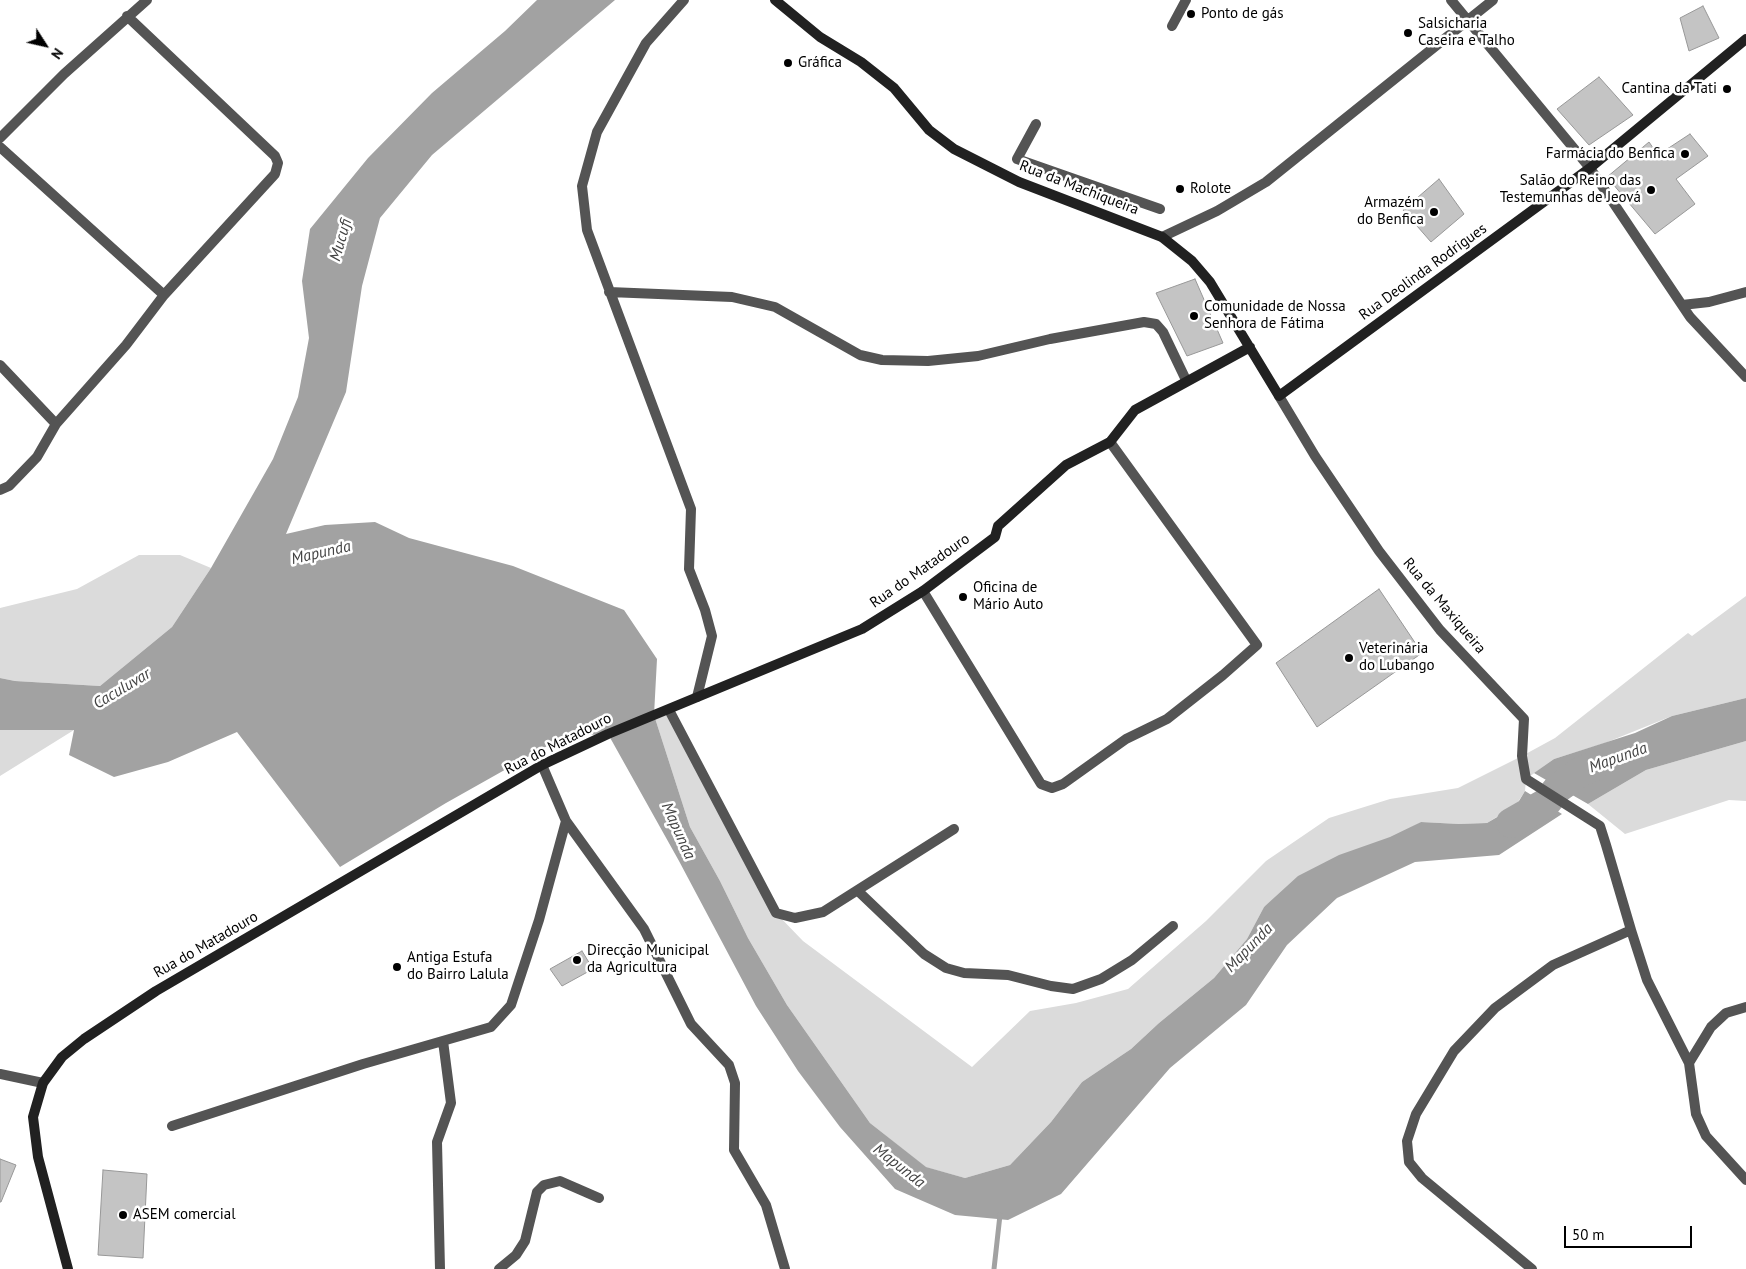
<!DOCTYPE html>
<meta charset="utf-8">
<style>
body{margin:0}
#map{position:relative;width:1746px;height:1269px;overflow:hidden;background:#fff;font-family:"PT Sans",sans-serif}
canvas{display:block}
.north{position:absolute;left:20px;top:20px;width:50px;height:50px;-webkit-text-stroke:4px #fff;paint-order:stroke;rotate:125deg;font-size:14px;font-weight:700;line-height:20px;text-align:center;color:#000}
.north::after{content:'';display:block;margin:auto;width:18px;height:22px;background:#000;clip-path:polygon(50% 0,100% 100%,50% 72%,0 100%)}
.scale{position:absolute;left:1564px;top:1226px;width:128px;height:22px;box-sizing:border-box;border:2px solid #000;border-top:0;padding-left:6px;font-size:15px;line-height:18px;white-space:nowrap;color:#000;-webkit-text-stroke:4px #fff;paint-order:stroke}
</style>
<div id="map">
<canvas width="1746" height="1269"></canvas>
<div class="north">N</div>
<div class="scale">50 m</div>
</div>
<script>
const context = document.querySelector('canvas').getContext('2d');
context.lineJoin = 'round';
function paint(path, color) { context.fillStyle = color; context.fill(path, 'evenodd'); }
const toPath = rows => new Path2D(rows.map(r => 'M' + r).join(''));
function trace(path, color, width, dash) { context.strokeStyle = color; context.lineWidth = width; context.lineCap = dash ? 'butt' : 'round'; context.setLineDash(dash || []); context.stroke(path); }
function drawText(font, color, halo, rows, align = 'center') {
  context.font = font + ' "PT Sans",sans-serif'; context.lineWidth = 5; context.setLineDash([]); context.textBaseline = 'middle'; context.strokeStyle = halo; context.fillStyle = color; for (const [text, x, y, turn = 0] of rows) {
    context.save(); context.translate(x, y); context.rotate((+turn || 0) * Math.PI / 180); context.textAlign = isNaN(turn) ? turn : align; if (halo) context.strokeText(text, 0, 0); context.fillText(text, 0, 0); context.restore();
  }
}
const green = toPath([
 [139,555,180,555,211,568,172,627,100,686,15,681,0,678,0,608,77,589],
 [1746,596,1746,698,1672,716,1605,743,1554,759,1526,779,1525,791,1516,805,1487,823,1459,824,1421,822,1264,907,1247,939,1214,978,1159,1023,1131,1049,1082,1082,1051,1122,1010,1165,965,1178,925,1167,870,1123,787,1005,748,938,720,881,690,827,654,715,669,710,776,913,803,941,972,1067,1030,1011,1076,1003,1128,989,1206,921,1266,861,1329,818,1390,799,1458,788,1522,756,1555,738,1688,633,1692,636],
 [0,730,74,730,0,776],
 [1746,741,1746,801,1729,800,1625,834,1588,804,1646,770]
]);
const water = toPath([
 [537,0,615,0,432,155,380,218,362,286,346,392,286,534,325,525,375,522,409,538,513,566,624,610,657,659,654,715,690,827,720,881,748,938,787,1005,870,1123,926,1167,965,1178,1010,1165,1051,1122,1082,1082,1131,1049,1159,1023,1214,978,1247,939,1264,907,1298,876,1339,855,1390,837,1421,822,1459,824,1487,823,1516,806,1525,791,1562,814,1499,855,1415,862,1337,898,1287,945,1246,1005,1170,1068,1061,1194,1008,1220,955,1215,895,1189,840,1127,798,1071,756,1006,679,861,608,734,565,736,446,803,340,867,237,732,168,762,114,777,69,755,74,730,0,730,0,678,15,681,100,686,172,627,211,568,273,459,298,397,309,338,302,281,310,229,368,158,432,93,505,31],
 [1746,698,1746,741,1646,770,1588,804,1534,773,1554,759,1635,733,1672,716]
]);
const stream = toPath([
 [994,1269,1000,1215]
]);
const river = toPath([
 [1511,823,1546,803,1558,788,1580,772,1594,766]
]);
const building = toPath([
 [1703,6,1719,38,1689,51,1680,18,1703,6],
 [1599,77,1633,115,1589,145,1557,109,1599,77],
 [1690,134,1708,156,1676,179,1695,204,1655,234,1607,177,1649,142,1658,155,1690,134],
 [1439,179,1464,214,1431,242,1403,210,1439,179],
 [1195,279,1223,343,1187,356,1156,293,1195,279],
 [1379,589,1422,653,1317,727,1276,663,1379,589],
 [582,951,593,969,562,986,550,969,582,951],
 [0,1159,16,1165,1,1202,0,1202,0,1159],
 [103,1170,147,1174,143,1258,98,1255,103,1170]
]);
const street = toPath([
 [684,0,646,43,597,132,582,186,587,230,691,509,689,569,705,610,712,636,697,697],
 [1451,0,1590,168,1690,317,1746,377],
 [1172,26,1186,0],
 [1036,124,1017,159,1160,209],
 [0,138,64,74,147,0],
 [0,147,164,295],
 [1162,237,1217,211,1266,182,1493,0],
 [609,292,732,297,775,307,860,355,882,360,928,361,978,356,1050,339,1144,322,1156,324,1163,332,1186,380],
 [1682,305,1709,302,1746,292],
 [0,365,56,424],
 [1279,396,1315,456,1379,551,1440,630,1524,719,1522,756,1526,779,1600,826,1606,845,1631,930,1553,965,1495,1008,1454,1051,1416,1114,1407,1141,1409,1162,1422,1178,1532,1269],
 [0,490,9,486,37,457,56,424,126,345,164,295,275,174,278,163,275,156,127,16],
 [923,591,1041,784,1052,788,1063,784,1126,739,1167,719,1223,675,1257,645,1110,442],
 [669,710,776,913,795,918,823,912,954,829],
 [542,765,566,821,644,929,691,1024,729,1065,735,1083,734,1150,766,1205,785,1269],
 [858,891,924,954,946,968,964,973,1008,975,1051,986,1073,989,1101,979,1132,960,1173,926],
 [1631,930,1647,980,1689,1063],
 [1746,1007,1726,1013,1711,1027,1689,1063,1696,1114,1706,1136,1746,1180],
 [0,1074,43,1083],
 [172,1126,363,1064,491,1027,511,1005,539,920,566,821],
 [440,1269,437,1142,451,1103,443,1041],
 [499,1269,516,1255,525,1241,537,1192,544,1185,560,1181,599,1198]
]);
const secondary = toPath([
 [775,0,820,37,861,62,894,88,929,130,954,149,1019,182,1162,237,1192,261,1210,282,1279,396,1590,168,1746,39],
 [68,1269,38,1157,33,1117,43,1083,62,1057,84,1039,156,991,542,765,608,734,862,629,923,591,995,537,998,526,1066,465,1110,442,1135,410,1250,347]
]);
const markers = [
 [1191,14,5,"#000"],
 [1408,33,5,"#000"],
 [788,63,5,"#000"],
 [1727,89,5,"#000"],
 [1685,154,5,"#000"],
 [1180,189,5,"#000"],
 [1651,190,5,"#000"],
 [1434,212,5,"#000"],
 [1194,316,5,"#000"],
 [963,597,5,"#000"],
 [1349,658,5,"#000"],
 [577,960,5,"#000"],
 [397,967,5,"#000"],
 [123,1215,5,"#000"]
];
const poiNames = [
 ["Ponto de gás",1201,14],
 ["Salsicharia",1418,24],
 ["Caseira e Talho",1418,41],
 ["Gráfica",798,63],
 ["Cantina da Tati",1717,89,"right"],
 ["Farmácia do Benfica",1675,154,"right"],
 ["Salão do Reino das",1641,181,"right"],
 ["Testemunhas de Jeová",1641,198,"right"],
 ["Rolote",1190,189],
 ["Armazém",1424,203,"right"],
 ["do Benfica",1424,220,"right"],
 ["Comunidade de Nossa",1204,307],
 ["Senhora de Fátima",1204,324],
 ["Oficina de",973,588],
 ["Mário Auto",973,605],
 ["Veterinária",1359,649],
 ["do Lubango",1359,666],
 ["Direcção Municipal",587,951],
 ["da Agricultura",587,968],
 ["Antiga Estufa",407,958],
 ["do Bairro Lalula",407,975],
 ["ASEM comercial",133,1215]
];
const streetNames = [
 ["Rua da Machiqueira",1079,188,21],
 ["Rua Deolinda Rodrigues",1423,272,-36],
 ["Rua do Matadouro",920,571,-35],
 ["Rua da Maxiqueira",1444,606,50],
 ["Rua do Matadouro",558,744,-27],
 ["Rua do Matadouro",206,945,-30]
];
const waterNames = [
 ["Mucufi",341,240,-74],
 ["Mapunda",321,553,-13],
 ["Caculuvar",122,689,-31],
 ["Mapunda",1618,758,-20],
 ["Mapunda",678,831,66],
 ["Mapunda",1249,948,-46],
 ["Mapunda",899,1166,38]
];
paint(green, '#dbdbdb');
paint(water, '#a2a2a2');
trace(stream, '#a2a2a2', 5);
trace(river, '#a2a2a2', 30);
paint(building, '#c4c4c4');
trace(building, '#989898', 1);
trace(street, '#545454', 10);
trace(secondary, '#212121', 10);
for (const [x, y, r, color] of markers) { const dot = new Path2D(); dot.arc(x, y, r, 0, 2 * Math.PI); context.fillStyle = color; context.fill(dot); trace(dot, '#fff', 2); }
drawText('15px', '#000', '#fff', poiNames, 'left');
drawText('15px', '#000', '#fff', streetNames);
drawText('italic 16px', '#434343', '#fff', waterNames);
</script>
